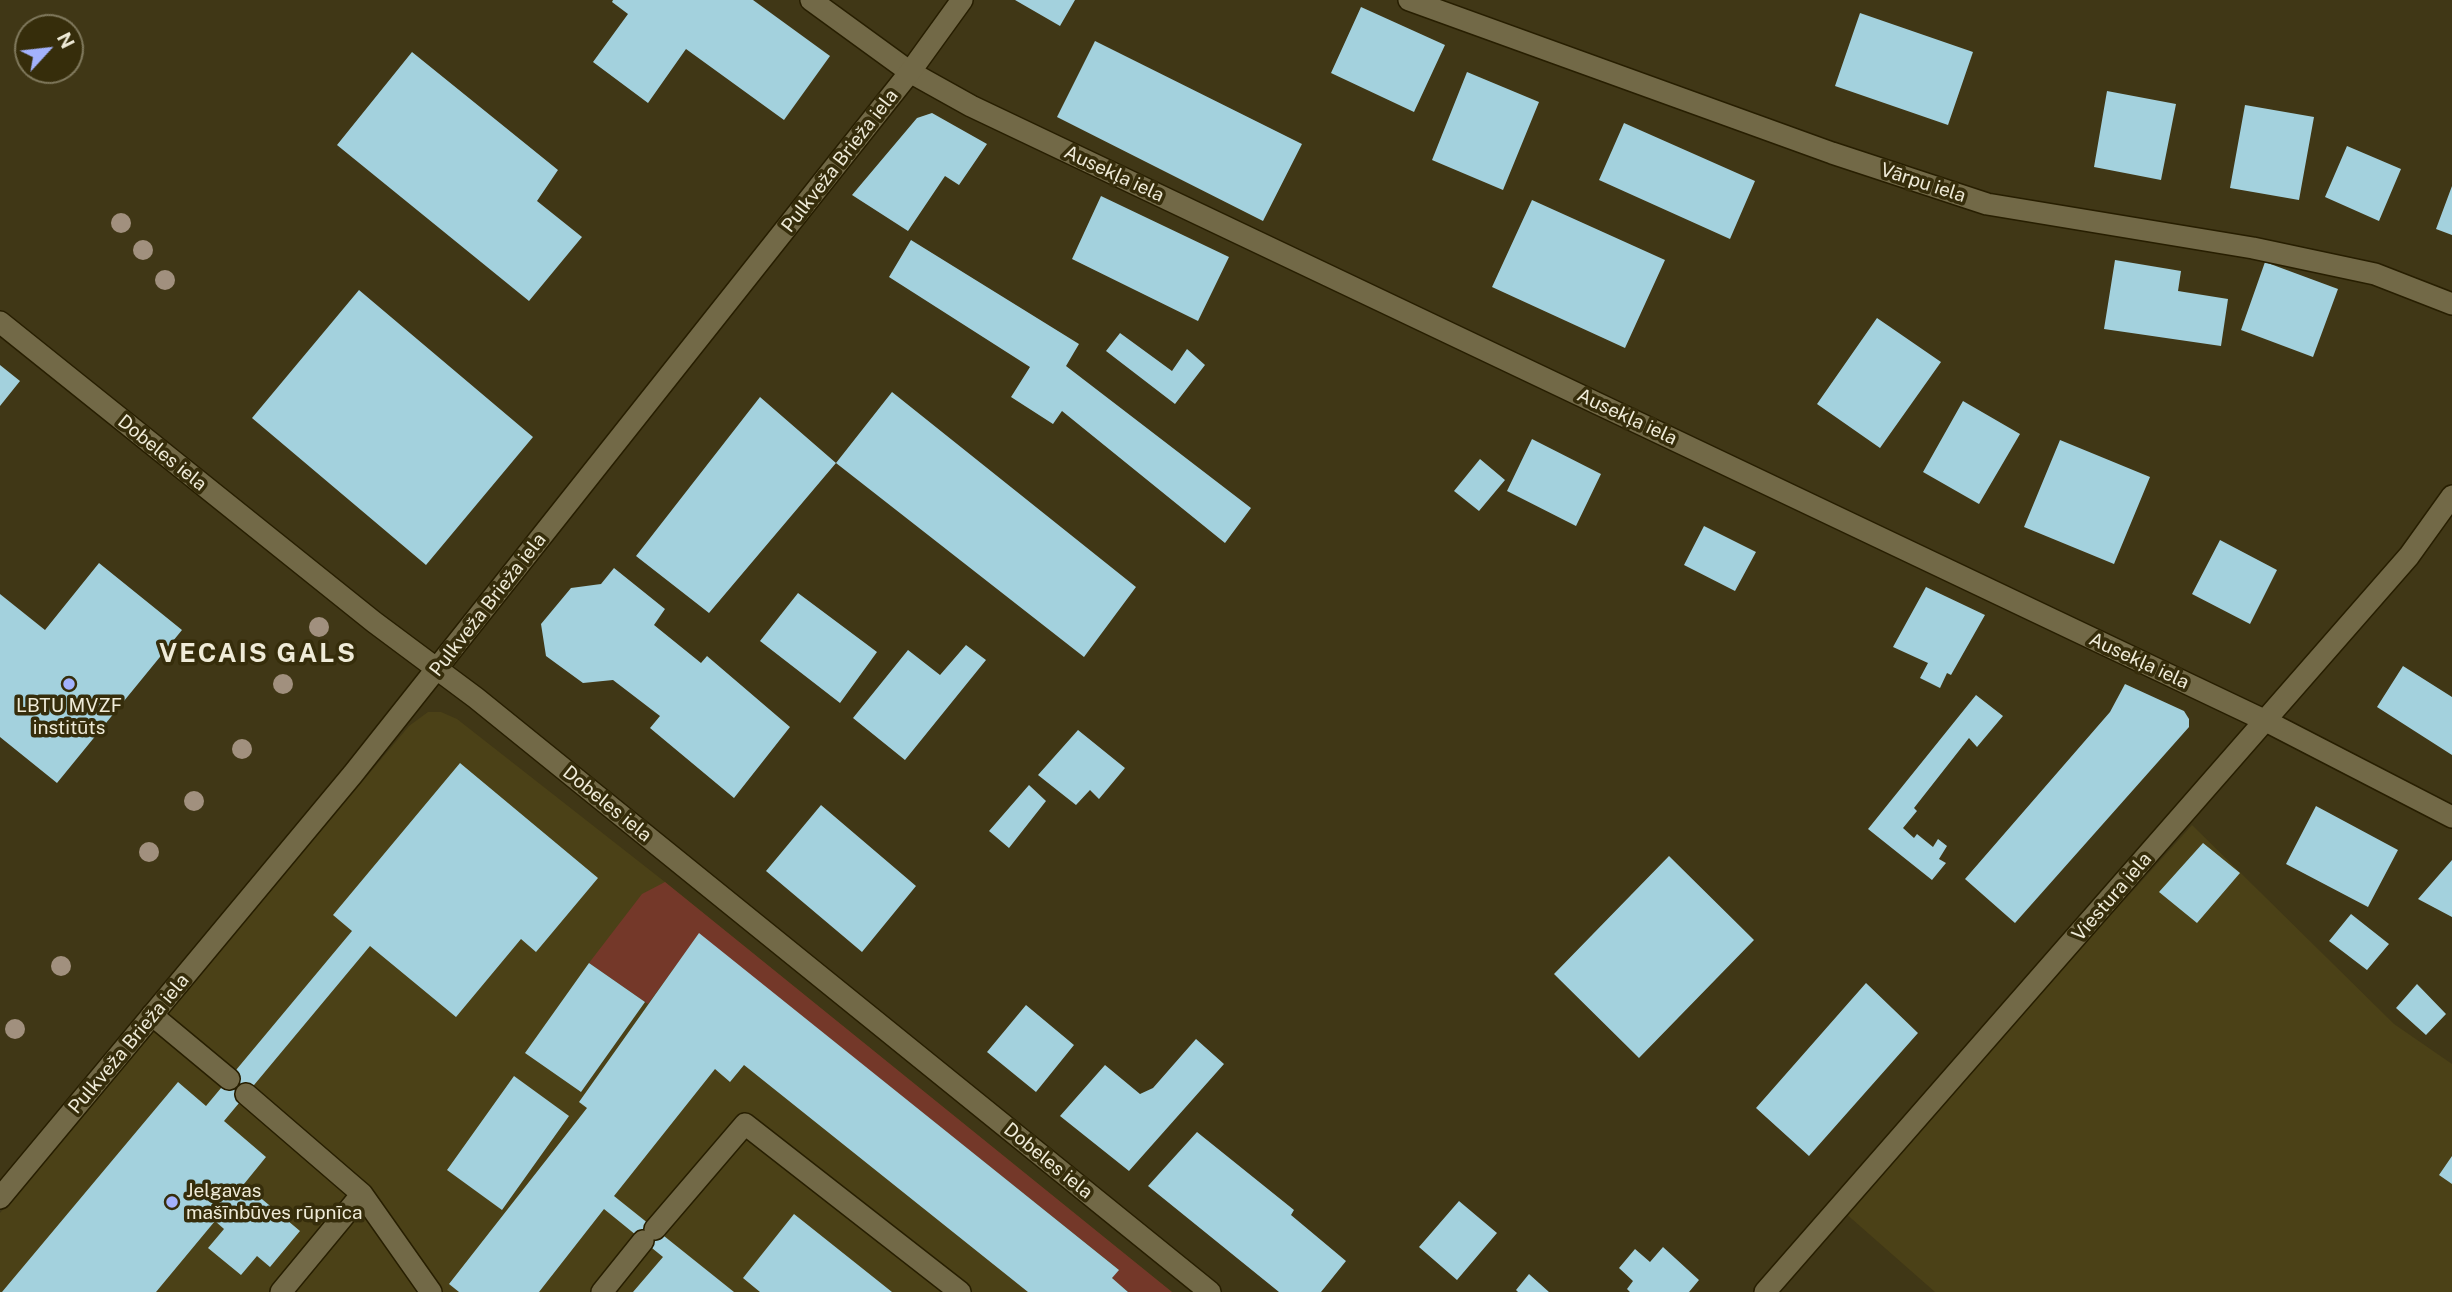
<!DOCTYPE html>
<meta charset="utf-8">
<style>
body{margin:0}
#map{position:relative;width:2452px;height:1292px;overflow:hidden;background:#403716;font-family:"Public Sans",sans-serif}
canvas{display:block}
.north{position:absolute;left:14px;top:14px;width:70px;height:70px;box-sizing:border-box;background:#362d0b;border:2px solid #80795d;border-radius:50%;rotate:63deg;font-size:19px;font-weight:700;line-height:28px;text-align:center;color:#efebd8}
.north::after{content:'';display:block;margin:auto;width:24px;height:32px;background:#a3b2fd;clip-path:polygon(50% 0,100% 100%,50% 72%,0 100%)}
</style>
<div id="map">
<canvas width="2452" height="1292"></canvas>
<div class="north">N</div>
</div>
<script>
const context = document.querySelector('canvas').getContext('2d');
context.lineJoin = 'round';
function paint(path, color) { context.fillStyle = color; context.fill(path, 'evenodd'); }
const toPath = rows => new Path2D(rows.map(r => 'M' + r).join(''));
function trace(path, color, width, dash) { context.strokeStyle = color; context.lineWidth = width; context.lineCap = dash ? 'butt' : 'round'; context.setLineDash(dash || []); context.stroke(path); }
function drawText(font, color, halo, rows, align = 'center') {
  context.font = font + ' "Public Sans",sans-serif'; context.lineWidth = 7; context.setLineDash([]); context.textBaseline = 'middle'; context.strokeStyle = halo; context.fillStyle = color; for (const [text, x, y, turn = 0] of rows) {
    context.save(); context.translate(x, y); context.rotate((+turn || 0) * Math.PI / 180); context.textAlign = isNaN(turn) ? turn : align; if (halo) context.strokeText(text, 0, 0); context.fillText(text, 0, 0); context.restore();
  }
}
const built = toPath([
 [428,712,441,712,457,719,665,882,1172,1292,0,1292,0,1213,409,726],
 [2192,825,2394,1024,2452,1064,2452,1292,1935,1292,1844,1212]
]);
const green = toPath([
 [665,882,1172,1292,1128,1292,1112,1278,1118,1269,699,934,648,1004,589,963,642,894]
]);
const building = toPath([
 [613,0,753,0,830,56,784,120,686,49,648,103,593,62,628,14,612,2],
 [1015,0,1075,0,1060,26],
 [1361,7,1445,45,1414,112,1331,73],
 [1860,13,1973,52,1948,125,1835,86],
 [1095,41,1302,144,1263,221,1057,117],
 [412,52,558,170,537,201,582,237,529,301,337,145],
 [1467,72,1539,102,1503,190,1432,160],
 [2107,91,2176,104,2161,180,2094,167],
 [2245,105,2314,117,2299,200,2230,188],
 [932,113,987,144,959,185,945,176,908,231,852,195,917,118],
 [1624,123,1755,181,1730,239,1599,180],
 [2347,146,2401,169,2379,221,2325,197],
 [2452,186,2452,235,2436,229],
 [1101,196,1229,257,1198,321,1072,259],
 [1532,200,1665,260,1625,348,1492,287],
 [911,240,1079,344,1066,366,1251,508,1225,543,1062,411,1053,424,1011,397,1030,367,889,277],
 [2115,260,2181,271,2178,291,2228,299,2221,346,2104,329],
 [2265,262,2338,289,2313,357,2241,330],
 [359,290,533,437,426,565,252,418],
 [1877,318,1941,362,1880,448,1817,404],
 [1120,333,1172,371,1187,349,1205,365,1175,404,1106,351],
 [0,365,20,381,0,406],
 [892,392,1136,587,1084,657,836,463],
 [760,397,836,463,709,613,636,556],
 [1963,401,2020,434,1979,504,1923,472],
 [1532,439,1601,474,1576,526,1507,491],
 [2060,440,2150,477,2114,564,2024,527],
 [1480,459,1505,480,1479,511,1454,491],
 [1704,526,1756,552,1735,591,1684,565],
 [2220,540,2277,570,2250,624,2192,594],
 [99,563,182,630,57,783,0,737,0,594,45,630],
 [614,568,665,609,654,625,701,663,707,656,790,727,734,798,650,728,660,716,613,680,583,683,546,656,541,624,571,588,601,584],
 [1926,587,1985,615,1951,675,1947,673,1940,688,1920,678,1928,663,1893,647],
 [798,593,877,652,840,703,760,641],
 [966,645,986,660,905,760,853,718,908,650,940,675],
 [2403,666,2452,697,2452,755,2377,707],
 [2125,684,2184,711,2189,719,2189,727,2015,923,1965,879,2110,712],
 [1976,695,2003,716,1977,747,1969,738,1914,808,1917,811,1903,828,1914,838,1917,834,1933,847,1938,839,1947,846,1939,859,1946,863,1932,880,1868,829],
 [1078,730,1125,768,1099,799,1090,790,1076,805,1038,775],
 [460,763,598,878,536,952,521,939,456,1017,370,946,224,1121,266,1157,244,1184,300,1231,270,1267,257,1256,241,1275,208,1248,224,1229,215,1221,156,1292,2,1292,178,1082,206,1106,352,931,333,915],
 [1029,785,1046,801,1009,848,989,831],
 [821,805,916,886,862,952,766,871],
 [2316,806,2398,850,2368,907,2286,864],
 [2203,843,2240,873,2197,923,2159,892],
 [1669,856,1754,940,1639,1058,1554,974],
 [2452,860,2452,917,2418,899],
 [2351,914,2389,944,2367,970,2329,941],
 [699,933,1119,1270,1112,1278,1128,1292,1028,1292,744,1065,730,1082,715,1069,614,1196,734,1292,633,1292,663,1257,604,1209,539,1292,459,1292,449,1284,587,1108,579,1102],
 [589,963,645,1002,581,1092,525,1053],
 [1866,983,1918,1033,1809,1156,1756,1108],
 [2417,984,2446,1014,2426,1035,2396,1008],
 [1026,1005,1074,1045,1036,1092,987,1052],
 [1196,1039,1224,1064,1129,1171,1060,1116,1105,1065,1140,1094,1153,1088],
 [514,1076,569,1116,502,1210,447,1170],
 [1197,1132,1294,1210,1291,1215,1346,1261,1321,1292,1279,1292,1148,1186],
 [2452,1156,2452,1184,2439,1175],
 [1459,1201,1497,1233,1457,1280,1419,1247],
 [794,1214,892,1292,760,1292,743,1278],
 [1663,1247,1699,1280,1689,1292,1630,1292,1627,1289,1633,1281,1619,1268,1635,1249,1650,1262],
 [1529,1274,1549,1292,1518,1292,1516,1290]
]);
const lane = toPath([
 [152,1015,229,1079],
 [246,1094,362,1194,431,1292],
 [655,1229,745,1124,960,1292],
 [281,1292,362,1194],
 [602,1292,643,1241]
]);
const street = toPath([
 [811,0,910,72,971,106,2266,721,2452,817],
 [1409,0,1832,153,1987,204,2253,248,2375,274,2452,304],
 [1765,1292,2409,556,2452,496]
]);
const secondary = toPath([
 [0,322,374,622,476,698,1210,1292],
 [0,1198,353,774,910,72,962,0]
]);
const trees = [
 [121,223],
 [143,250],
 [165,280],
 [319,627],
 [283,684],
 [242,749],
 [194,801],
 [149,852],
 [61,966],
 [15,1029]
];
const markers = [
 [69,684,7,"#a3b2fd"],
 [172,1202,7,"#a3b2fd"]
];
const streetNames = [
 ["Pulkveža Brieža iela",840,161,-52],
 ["Ausekļa iela",1114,174,25],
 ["Vārpu iela",1923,183,18],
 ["Ausekļa iela",1627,417,25],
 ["Dobeles iela",162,453,39],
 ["Pulkveža Brieža iela",488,605,-52],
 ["Ausekļa iela",2139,661,25],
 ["Dobeles iela",607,804,39],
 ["Viestura iela",2112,897,-49],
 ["Pulkveža Brieža iela",129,1044,-50],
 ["Dobeles iela",1048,1161,39]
];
const poiNames = [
 ["LBTU MVZF",69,706],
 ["institūts",69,728],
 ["Jelgavas",186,1191,"left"],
 ["mašīnbūves rūpnīca",186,1213,"left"]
];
const districtNames = [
 ["VECAIS GALS",258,654]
];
paint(built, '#4b4117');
paint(green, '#743829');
paint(building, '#a3d1dd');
trace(lane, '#271e00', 24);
trace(street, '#271e00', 24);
trace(secondary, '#271e00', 24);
trace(lane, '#726947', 21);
trace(street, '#726947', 21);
trace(secondary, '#726947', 21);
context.fillStyle = '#a1907e';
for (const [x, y] of trees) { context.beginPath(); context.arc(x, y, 10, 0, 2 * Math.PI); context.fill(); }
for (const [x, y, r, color] of markers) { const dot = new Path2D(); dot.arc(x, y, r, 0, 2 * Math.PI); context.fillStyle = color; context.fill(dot); trace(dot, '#362d0b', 2.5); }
drawText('19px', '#efebd8', '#362d0b', streetNames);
drawText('19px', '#efebd8', '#362d0b', poiNames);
context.letterSpacing = '2px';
drawText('bold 26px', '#efebd8', '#362d0b', districtNames);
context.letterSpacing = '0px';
</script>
